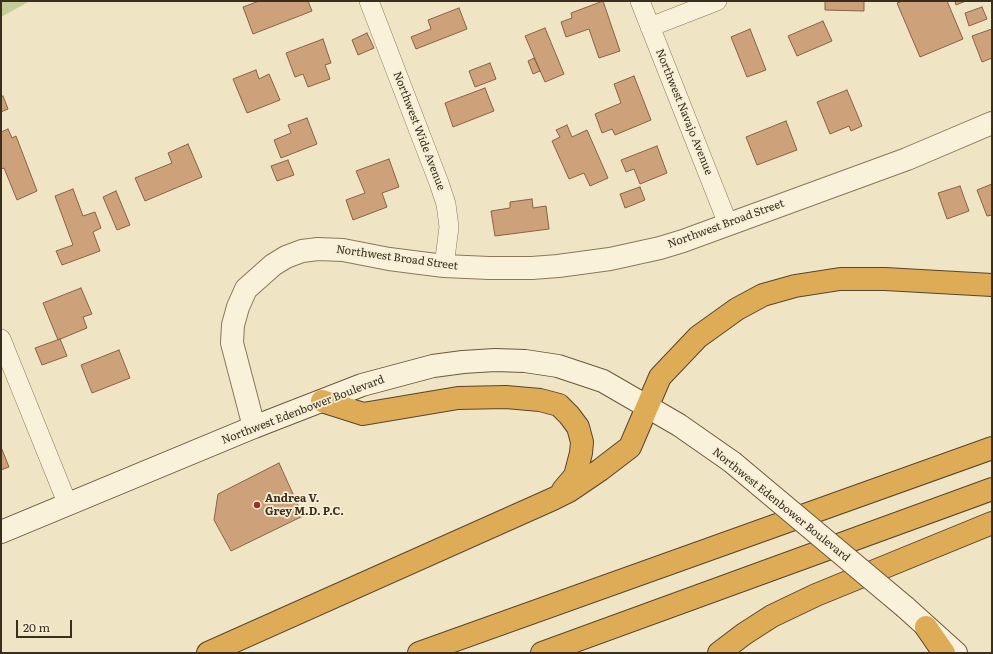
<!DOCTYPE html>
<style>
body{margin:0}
#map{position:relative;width:993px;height:654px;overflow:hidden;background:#efe5c5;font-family:Literata,serif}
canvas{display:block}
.frame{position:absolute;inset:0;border:2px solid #3a2e1f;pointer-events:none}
.scale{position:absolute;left:16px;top:620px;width:56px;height:18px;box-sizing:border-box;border:2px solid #3a2e1f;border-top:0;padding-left:5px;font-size:12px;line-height:14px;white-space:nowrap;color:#3a2e1f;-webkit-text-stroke:3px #f6eed5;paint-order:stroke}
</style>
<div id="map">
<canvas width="993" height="654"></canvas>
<div class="frame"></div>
<div class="scale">20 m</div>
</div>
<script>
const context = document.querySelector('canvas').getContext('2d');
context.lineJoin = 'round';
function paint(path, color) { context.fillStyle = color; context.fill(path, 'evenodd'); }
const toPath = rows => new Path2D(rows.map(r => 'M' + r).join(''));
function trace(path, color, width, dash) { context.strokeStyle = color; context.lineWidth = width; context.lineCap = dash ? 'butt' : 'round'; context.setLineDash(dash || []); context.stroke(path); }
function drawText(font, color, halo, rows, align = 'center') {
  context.font = font + ' Literata,serif'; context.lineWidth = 3.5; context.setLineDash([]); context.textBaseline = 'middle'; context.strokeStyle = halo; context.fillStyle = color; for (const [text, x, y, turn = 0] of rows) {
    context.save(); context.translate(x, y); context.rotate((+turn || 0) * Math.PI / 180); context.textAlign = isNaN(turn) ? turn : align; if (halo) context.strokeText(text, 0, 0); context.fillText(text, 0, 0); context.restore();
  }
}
const green = toPath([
 [1,1,30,1,1,17]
]);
const building = toPath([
 [259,1,308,1,312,11,253,34,243,7,259,1],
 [603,1,620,51,599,58,589,29,566,37,561,22,572,18,571,13,603,1],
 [825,1,864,1,864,11,825,10,825,1],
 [903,1,947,1,963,39,920,57,897,3,903,1],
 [955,1,966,1,956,5,955,1],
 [982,7,987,19,969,26,965,13,982,7],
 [459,8,467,29,416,49,411,37,431,29,428,20,459,8],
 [823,21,832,41,797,56,788,36,823,21],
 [545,28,564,74,545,82,525,36,545,28],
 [750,29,766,70,747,77,731,37,750,29],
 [992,29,992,58,982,62,972,36,992,29],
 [367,33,374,48,358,55,352,40,367,33],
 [323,39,331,63,325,65,330,79,308,87,303,74,295,77,286,53,323,39],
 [534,58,540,71,533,74,528,61,534,58],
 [490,63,496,79,475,87,469,71,490,63],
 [256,70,259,79,269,74,280,100,247,113,233,79,256,70],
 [634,76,651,120,615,135,612,129,602,133,595,114,621,103,614,84,634,76],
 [485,88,494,111,453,127,445,103,485,88],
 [847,90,862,126,851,131,849,126,830,134,817,102,847,90],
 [3,96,8,109,1,112,1,97,3,96],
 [307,118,317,144,281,158,274,140,291,133,288,125,307,118],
 [786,121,797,150,757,165,746,137,786,121],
 [567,125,572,137,587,130,608,178,590,186,584,173,569,179,552,141,560,137,556,130,567,125],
 [8,129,12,138,16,136,37,191,17,200,4,168,1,169,1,132,8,129],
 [188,144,202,177,145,201,135,178,172,163,168,153,188,144],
 [657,146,667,173,640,184,634,169,626,172,621,160,657,146],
 [389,159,399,187,382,193,387,207,353,220,346,200,365,193,356,171,389,159],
 [288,160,294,175,277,181,271,166,288,160],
 [992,184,992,215,987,216,977,190,992,184],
 [960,186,969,211,947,219,938,193,960,186],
 [640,187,645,200,625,208,620,194,640,187],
 [73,189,83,216,95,212,101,228,93,232,100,251,62,265,56,251,73,245,55,196,73,189],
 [116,191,130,225,117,230,103,197,116,191],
 [532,199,533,208,546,206,549,229,495,236,491,211,510,208,510,202,532,199],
 [81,288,92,314,83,317,87,328,58,340,43,303,81,288],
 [60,339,67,356,42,365,35,348,60,339],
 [119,350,130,378,92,393,81,365,119,350],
 [1,447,9,467,1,470,1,447],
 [279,463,303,516,231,551,214,520,218,494,279,463]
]);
const minor = toPath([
 [369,1,439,183,446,204,449,227,444,266],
 [640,1,728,224],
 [650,27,717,1],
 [1,339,68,505]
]);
const tertiary = toPath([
 [254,427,232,343,233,325,238,307,246,289,273,265,286,257,302,251,318,249,343,250,389,259,444,266,489,268,532,268,558,266,610,259,660,248,683,241,907,159,992,123]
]);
const secondary = toPath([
 [1,532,254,427,362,385,433,366,463,362,495,360,525,361,558,366,603,381,679,425,732,462],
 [905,607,956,653]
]);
const motorway = toPath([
 [322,401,363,414,458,398,506,397,540,400,559,405,569,415,578,427,582,442,581,453,575,476,563,490],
 [926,627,944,653],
 [208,653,553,499,569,491,600,470,630,447,660,377,698,337,737,309,763,295,795,286,840,279,885,279,992,285],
 [419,653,992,448],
 [542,653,992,489],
 [719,653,744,634,772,616,816,595,992,523]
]);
const secondaryBridge = toPath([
 [732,462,905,607]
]);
const markers = [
 [257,505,4,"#99312a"]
];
const streetNames = [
 ["Northwest Navajo Avenue",684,112,68],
 ["Northwest Wide Avenue",419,131,69],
 ["Northwest Broad Street",726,224,-20],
 ["Northwest Broad Street",397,258,8],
 ["Northwest Edenbower Boulevard",303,410,-21],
 ["Northwest Edenbower Boulevard",781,505,39]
];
const poiNames = [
 ["Andrea V.",265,499],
 ["Grey M.D. P.C.",265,512]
];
paint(green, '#c4cd99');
paint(building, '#cda27b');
trace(building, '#896241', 1);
trace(minor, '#8a775b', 20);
trace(tertiary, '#8a775b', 24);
trace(secondary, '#6c583e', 24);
trace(motorway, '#58452f', 24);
trace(minor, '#f9f1d9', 19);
trace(tertiary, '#f9f1d9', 22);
trace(secondary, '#f9f1d9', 22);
trace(motorway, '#deab56', 22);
trace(secondaryBridge, '#6c583e', 24, []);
trace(secondaryBridge, '#f9f1d9', 22);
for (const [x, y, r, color] of markers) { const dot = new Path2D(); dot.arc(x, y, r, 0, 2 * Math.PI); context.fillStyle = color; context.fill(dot); trace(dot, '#f6eed5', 1.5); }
drawText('11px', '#3a2e1f', '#f6eed5', streetNames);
drawText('bold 11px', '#3a2e1f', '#f6eed5', poiNames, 'left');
</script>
